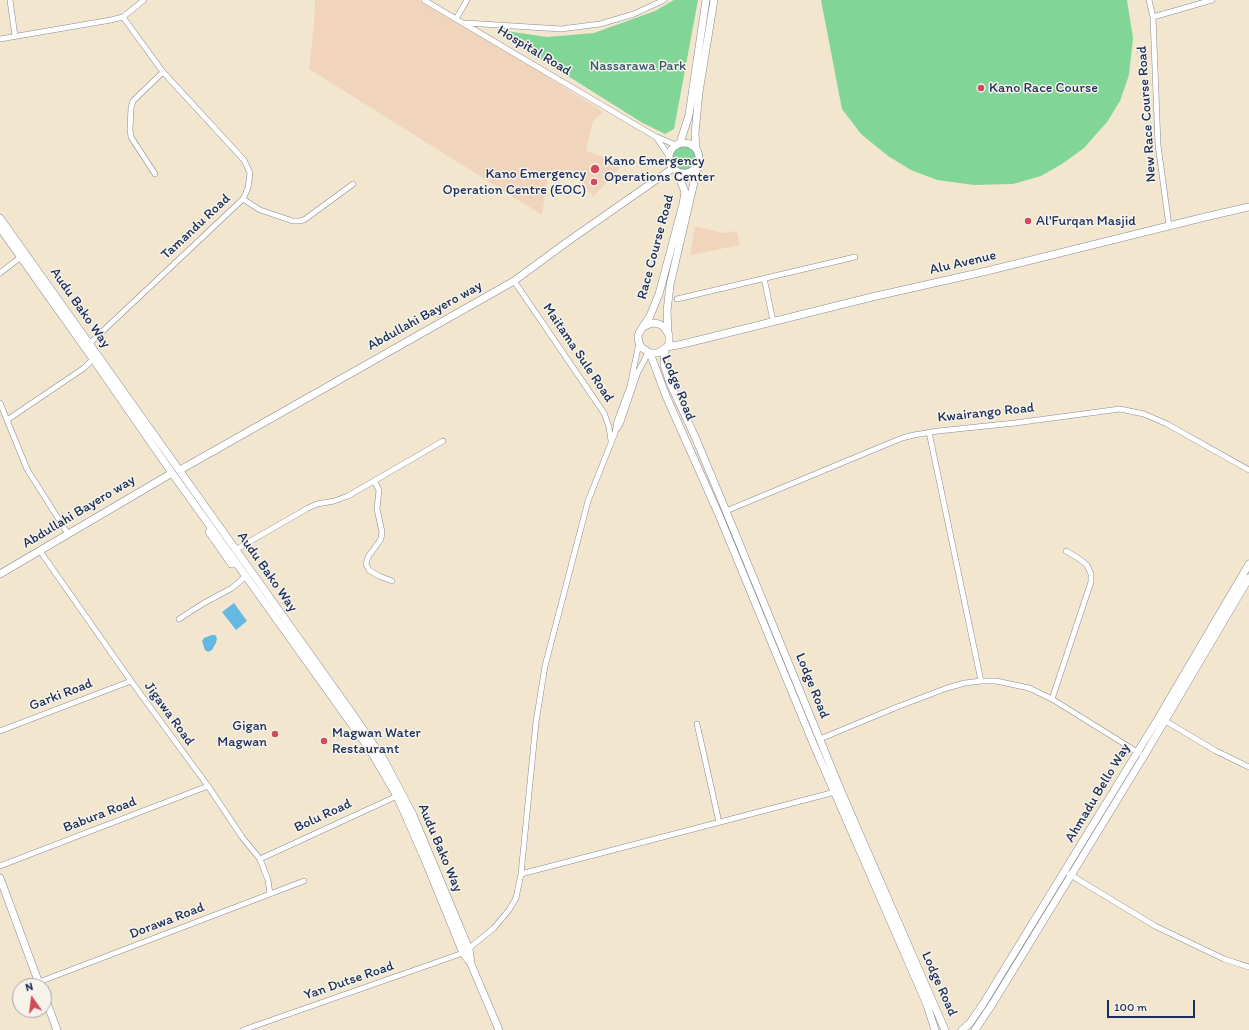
<!DOCTYPE html>
<style>
body{margin:0}
#map{position:relative;width:1249px;height:1030px;overflow:hidden;background:#f3e6cf;font-family:Itim,sans-serif}
canvas{display:block}
.north{position:absolute;left:12px;top:978px;width:40px;height:40px;box-sizing:border-box;background:#f7f3e8;border:1px solid #9fa5b1;border-radius:50%;rotate:346deg;font-size:11px;font-weight:700;line-height:16px;text-align:center;color:#1b2f5e}
.north::after{content:'';display:block;margin:auto;width:14px;height:18px;background:#d1495b;clip-path:polygon(50% 0,100% 100%,50% 72%,0 100%)}
.scale{position:absolute;left:1107px;top:1000px;width:88px;height:18px;box-sizing:border-box;border:2px solid #1b2f5e;border-top:0;padding-left:5px;font-size:12px;line-height:14px;white-space:nowrap;color:#1b2f5e;-webkit-text-stroke:3px #f7f3e8;paint-order:stroke}
</style>
<div id="map">
<canvas width="1249" height="1030"></canvas>
<div class="north">N</div>
<div class="scale">100 m</div>
</div>
<script>
const context = document.querySelector('canvas').getContext('2d');
context.lineJoin = 'round';
function paint(path, color) { context.fillStyle = color; context.fill(path, 'evenodd'); }
const toPath = rows => new Path2D(rows.map(r => 'M' + r).join(''));
function trace(path, color, width, dash) { context.strokeStyle = color; context.lineWidth = width; context.lineCap = dash ? 'butt' : 'round'; context.setLineDash(dash || []); context.stroke(path); }
function drawText(font, color, halo, rows, align = 'center') {
  context.font = font + ' Itim,sans-serif'; context.lineWidth = 3; context.setLineDash([]); context.textBaseline = 'middle'; context.strokeStyle = halo; context.fillStyle = color; for (const [text, x, y, turn = 0] of rows) {
    context.save(); context.translate(x, y); context.rotate((+turn || 0) * Math.PI / 180); context.textAlign = isNaN(turn) ? turn : align; if (halo) context.strokeText(text, 0, 0); context.fillText(text, 0, 0); context.restore();
  }
}
const built = toPath([
 [315,0,418,0,532,67,603,112,593,121,586,151,623,164,593,197,574,172,569,169,548,175,542,215,309,69,314,24],
 [695,226,722,233,737,231,740,245,690,255]
]);
const green = toPath([
 [674,0,698,0,674,129,665,134,641,122,525,49,506,31,547,37,594,33,655,11],
 [821,0,1127,0,1133,38,1129,75,1120,101,1107,122,1084,148,1062,164,1041,176,1013,184,974,185,937,180,911,170,888,156,861,134,842,109],
 '672 158a12 12 0 1 1 24 0a12 12 0 1 1-24 0Z'
]);
const water = toPath([
 [234,603,247,621,236,630,222,612],
 [212,635,215,635,217,638,216,643,212,650,208,652,205,650,202,641,204,638]
]);
const street = toPath([
 [10,0,15,36],
 [424,0,656,137,669,156],
 [1149,0,1153,17,1158,145,1169,226],
 [123,17,144,0],
 [1153,17,1212,0],
 [456,19,467,0],
 [466,23,561,29,600,24,634,14,664,0],
 [0,39,111,20,123,17,163,72,244,160,250,173,248,188,243,199,88,345],
 [657,137,676,145],
 [155,174,131,137,130,129,131,108,133,101,163,72],
 [243,199,260,210,293,221,299,221,304,220,353,184],
 [0,273,21,257],
 [764,278,773,321],
 [514,281,604,413,609,427,611,441],
 [677,299,855,257],
 [0,403,27,469,68,534],
 [7,420,84,368,93,359],
 [618,428,621,422,638,372,648,353],
 [929,432,981,681],
 [374,481,379,490,377,509,382,532,381,539,368,557,366,564,369,570,379,576,392,581],
 [726,511,902,438,914,435,938,431,1015,423,1120,409,1144,414,1167,424,1249,470],
 [211,527,208,532,231,565,238,565],
 [235,550,308,508,317,504,334,501,348,496,443,441],
 [40,551,131,681,208,786,242,837,260,859,268,880,270,894],
 [179,619,204,603,232,588,246,576],
 [1052,699,1091,582,1091,574,1087,565,1078,558,1066,551],
 [1162,719,1216,751,1249,767],
 [697,724,719,822],
 [0,731,131,681],
 [820,739,897,707,947,688,965,683,981,681,996,681,1029,688,1052,699,1139,753],
 [260,859,397,796],
 [0,866,208,786],
 [521,874,835,792],
 [1069,874,1155,926,1224,959,1249,967],
 [39,982,304,881],
 [243,1030,463,953,494,928,509,910,516,898,521,874,536,722,545,666,588,501,615,433,617,421,630,386,639,343]
]);
const secondary = toPath([
 '669 158a15 15 0 1 1 30 0a15 15 0 1 1-30 0Z',
 [680,143,689,115,706,0],
 [696,148,695,133,699,92,714,0],
 [0,218,354,716,384,760,413,815,469,949,471,964,499,1030],
 [0,228,93,359,172,473,370,750,397,796,425,860,463,953,470,962],
 [642,328,647,325,653,323,659,324,664,327,669,335,669,343,667,347,658,353,650,353,642,348,639,343,638,337,639,333,642,328,650,316,659,294,683,204,685,192,677,172],
 [668,332,667,311,670,285,699,161],
 [667,347,683,344,872,297,987,271,1205,217,1249,207],
 [665,349,664,365,670,383,696,439,726,511,841,791,945,1030],
 [650,353,666,396,719,515,813,743,927,1005,935,1030],
 [180,470,514,281,567,242,673,168],
 [0,574,172,473],
 [0,878,40,986],
 [44,995,57,1030],
 [962,1030,970,1023,983,1004,1159,717,1249,564],
 [975,1030,993,1003,1144,756,1249,578]
]);
const markers = [
 [981,88,4,"#d1495b"],
 [595,169,5,"#d1495b"],
 [594,182,4,"#d1495b"],
 [1028,221,4,"#d1495b"],
 [275,734,4,"#d1495b"],
 [324,741,4,"#d1495b"]
];
const streetNames = [
 ["Hospital Road",534,51,31],
 ["New Race Course Road",1147,114,-94],
 ["Tamandu Road",196,227,-43],
 ["Race Course Road",656,247,-75],
 ["Alu Avenue",963,263,-13],
 ["Audu Bako Way",80,308,55],
 ["Abdullahi Bayero way",425,316,-29],
 ["Maitama Sule Road",578,353,56],
 ["Lodge Road",678,388,68],
 ["Kwairango Road",986,413,-6],
 ["Abdullahi Bayero way",79,512,-31],
 ["Audu Bako Way",267,572,55],
 ["Lodge Road",812,686,68],
 ["Garki Road",61,695,-21],
 ["Jigawa Road",169,714,54],
 ["Ahmadu Bello Way",1098,793,-59],
 ["Babura Road",100,815,-21],
 ["Bolu Road",323,816,-25],
 ["Audu Bako Way",440,848,67],
 ["Dorawa Road",167,921,-21],
 ["Yan Dutse Road",349,981,-19],
 ["Lodge Road",939,984,66]
];
const parkNames = [
 ["Nassarawa Park",638,66]
];
const poiNames = [
 ["Kano Race Course",989,88],
 ["Kano Emergency",604,161],
 ["Operations Center",604,177],
 ["Kano Emergency",586,174,"right"],
 ["Operation Centre (EOC)",586,190,"right"],
 ["Al'Furqan Masjid",1036,221],
 ["Gigan",267,726,"right"],
 ["Magwan",267,742,"right"],
 ["Magwan Water",332,733],
 ["Restaurant",332,749]
];
paint(built, '#f0d5bc');
paint(green, '#81d597');
paint(water, '#65b9e1');
trace(street, '#878a96', 6);
trace(secondary, '#878a96', 8);
trace(street, '#fff', 5);
trace(secondary, '#fff', 7);
for (const [x, y, r, color] of markers) { const dot = new Path2D(); dot.arc(x, y, r, 0, 2 * Math.PI); context.fillStyle = color; context.fill(dot); trace(dot, '#f7f3e8', 1.5); }
drawText('14px', '#1b2f5e', '#f7f3e8', streetNames);
drawText('14px', '#34586c', '#f7f3e8', parkNames);
drawText('14px', '#1b2f5e', '#f7f3e8', poiNames, 'left');
</script>
